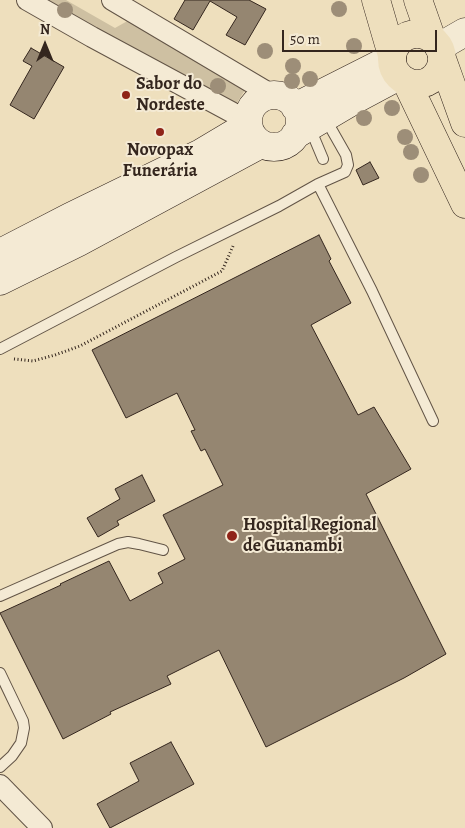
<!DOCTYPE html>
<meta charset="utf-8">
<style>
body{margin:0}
#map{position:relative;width:465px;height:828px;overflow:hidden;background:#eedfbd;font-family:Alegreya,serif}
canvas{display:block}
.north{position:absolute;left:20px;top:20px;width:50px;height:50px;-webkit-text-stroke:4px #f4ead4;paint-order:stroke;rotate:0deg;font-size:14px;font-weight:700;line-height:20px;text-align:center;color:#34261e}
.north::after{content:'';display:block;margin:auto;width:18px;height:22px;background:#34261e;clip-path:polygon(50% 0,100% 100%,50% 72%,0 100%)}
.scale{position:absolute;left:282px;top:30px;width:155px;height:22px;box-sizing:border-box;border:2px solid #34261e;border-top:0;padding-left:6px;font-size:15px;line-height:18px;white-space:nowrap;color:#34261e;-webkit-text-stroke:4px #f4ead4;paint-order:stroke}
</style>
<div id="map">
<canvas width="465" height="828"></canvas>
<div class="north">N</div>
<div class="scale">50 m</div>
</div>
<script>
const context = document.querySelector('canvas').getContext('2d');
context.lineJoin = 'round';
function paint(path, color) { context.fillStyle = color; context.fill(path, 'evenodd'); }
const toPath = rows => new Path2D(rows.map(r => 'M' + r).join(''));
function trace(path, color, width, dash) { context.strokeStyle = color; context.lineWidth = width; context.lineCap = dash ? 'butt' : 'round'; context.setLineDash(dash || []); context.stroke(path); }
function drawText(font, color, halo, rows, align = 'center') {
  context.font = font + ' Alegreya,serif'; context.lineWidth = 4; context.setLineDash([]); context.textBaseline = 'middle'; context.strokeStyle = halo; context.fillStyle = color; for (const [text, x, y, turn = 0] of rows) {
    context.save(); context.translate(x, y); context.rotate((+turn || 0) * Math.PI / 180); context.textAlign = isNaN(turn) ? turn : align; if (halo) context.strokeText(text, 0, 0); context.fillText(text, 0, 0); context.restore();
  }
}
const green = toPath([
 [38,0,66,0,115,28,131,19,248,85,232,111]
]);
const building = toPath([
 [185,0,249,0,266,9,245,45,226,35,237,17,210,1,193,30,174,19,185,0],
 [31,48,64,67,34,119,10,105,32,66,23,61,31,48],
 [370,162,379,178,363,185,356,170,370,162],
 [319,235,331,259,329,261,351,303,311,325,358,415,374,407,411,469,366,494,446,654,404,678,266,747,219,650,167,676,171,684,110,712,111,714,63,739,0,613,61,585,60,584,109,561,130,601,163,583,158,573,185,559,163,515,223,485,205,449,201,451,191,431,195,430,177,393,126,418,92,350,319,235],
 [142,475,155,501,117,521,119,525,98,537,87,518,120,499,115,489,142,475],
 [171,742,194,784,110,828,97,804,139,781,130,763,171,742]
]);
const path = toPath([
 [14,359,33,361,55,355,80,346,222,271,233,246]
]);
const lane = toPath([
 [310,128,323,159],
 [318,184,372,291,433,421],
 [0,349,176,257,279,206,318,184,345,172,348,165,346,155,325,118],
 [0,596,118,544,128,542,139,544,163,550],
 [0,673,23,721,24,728,21,743,12,756,0,767]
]);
const street = toPath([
 [27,0,92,37,248,121],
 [112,0,274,96],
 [0,785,42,828]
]);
const secondary = toPath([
 [439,47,465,32],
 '248 121a26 26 0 1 1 52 0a26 26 0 1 1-52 0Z',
 [295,107,392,58],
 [295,135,356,99,399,76],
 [0,253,70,217,201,153,248,125],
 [0,281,79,242,261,144]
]);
const primary = toPath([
 [376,0,392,55],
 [418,0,431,37],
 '392 59a25 25 0 1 1 50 0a25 25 0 1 1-50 0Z',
 [442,59,465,123],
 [406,81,465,204]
]);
const trees = [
 [339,9],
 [65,10],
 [354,46],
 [265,51],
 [293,66],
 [310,79],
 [292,81],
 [218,86],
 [392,108],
 [364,118],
 [405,137],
 [411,152],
 [421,175]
];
const markers = [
 [126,95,5,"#8f2418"],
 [160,132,5,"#8f2418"],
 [232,536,6,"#8f2418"]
];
const poiNames = [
 ["Sabor do",136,85],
 ["Nordeste",136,106],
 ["Novopax",160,151,"center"],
 ["Funerária",160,172,"center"],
 ["Hospital Regional",243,526],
 ["de Guanambi",243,547]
];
paint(green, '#cec0a2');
paint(building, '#958671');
trace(building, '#34261e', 1);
trace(lane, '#625446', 12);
trace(street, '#625446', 22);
trace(secondary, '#34261e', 29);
trace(primary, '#34261e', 29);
trace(path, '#34261e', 3, [1, 2.5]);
trace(lane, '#f4ead4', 10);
trace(street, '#f4ead4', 20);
trace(secondary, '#f4ead4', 28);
trace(primary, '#eedfbd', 28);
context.fillStyle = '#9d8e78';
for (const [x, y] of trees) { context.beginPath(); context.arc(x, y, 8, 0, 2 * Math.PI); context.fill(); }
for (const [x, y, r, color] of markers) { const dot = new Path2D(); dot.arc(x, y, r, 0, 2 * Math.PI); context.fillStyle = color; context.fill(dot); trace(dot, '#f4ead4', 2); }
drawText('bold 18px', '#34261e', '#f4ead4', poiNames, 'left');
</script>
